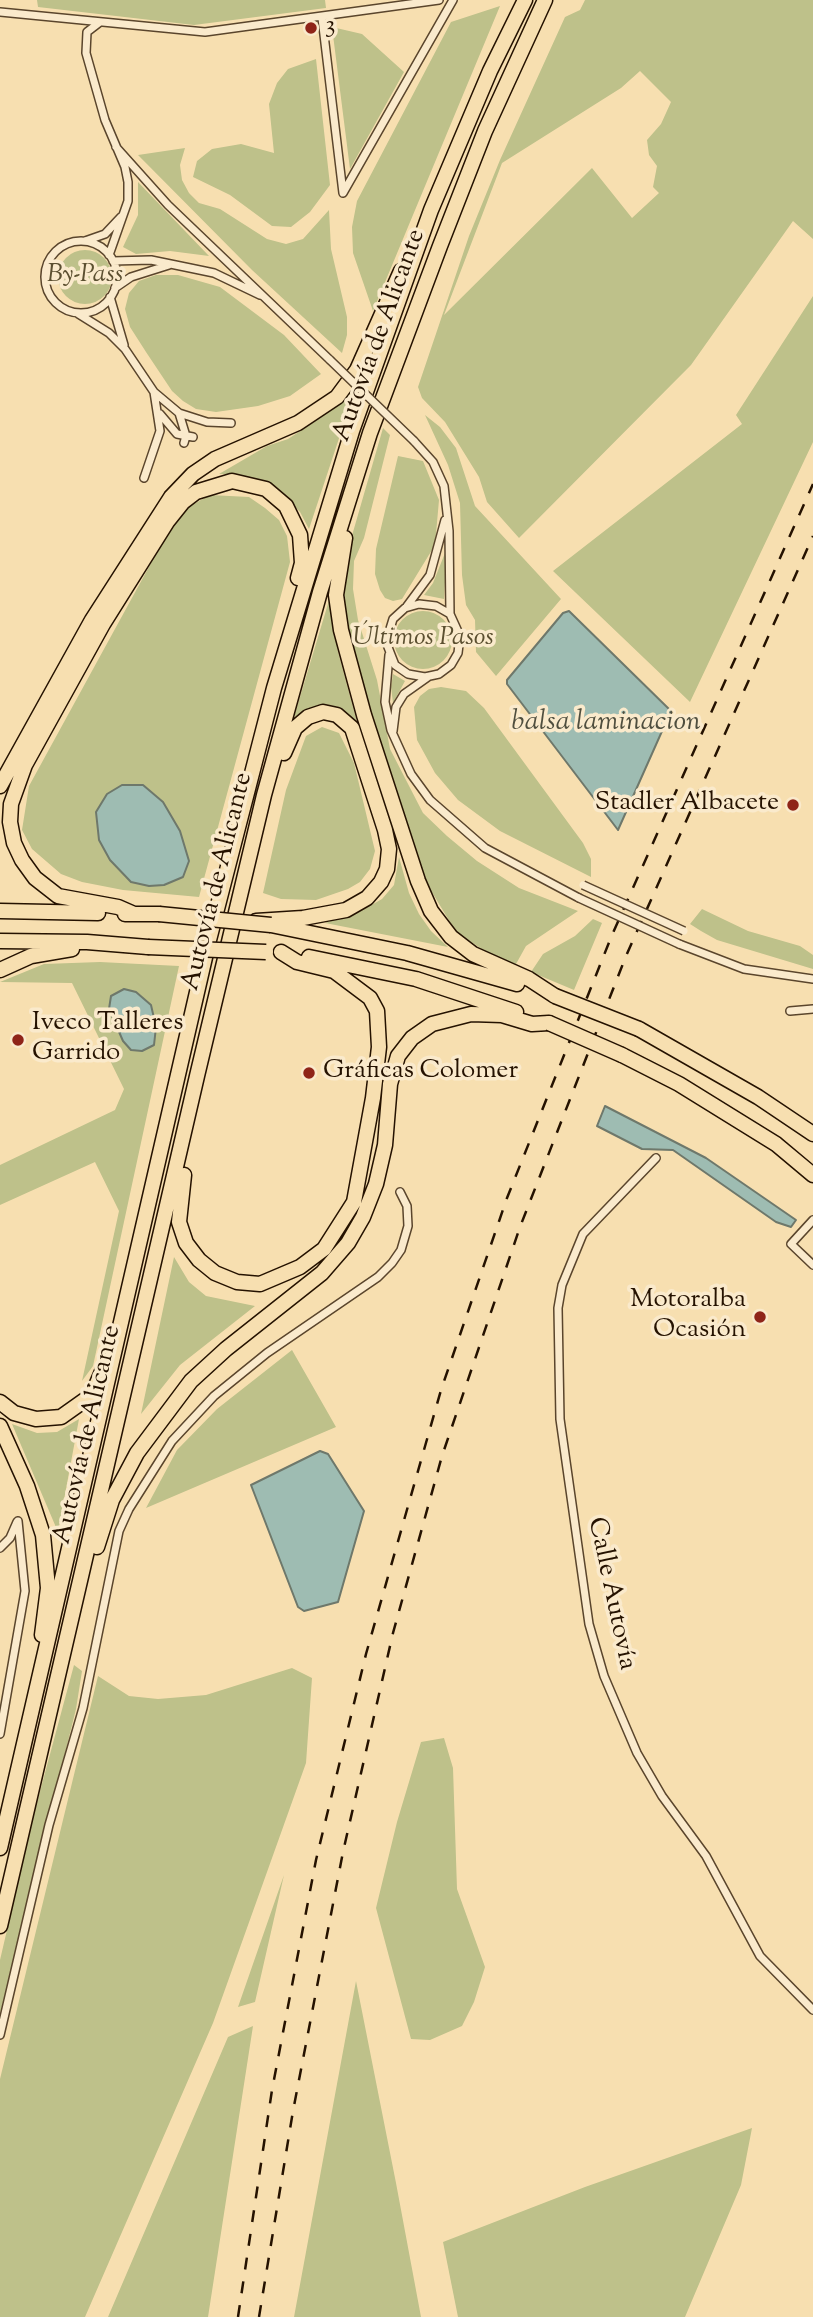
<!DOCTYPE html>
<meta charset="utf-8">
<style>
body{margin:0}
canvas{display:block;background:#f7dfb0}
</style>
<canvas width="813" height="2317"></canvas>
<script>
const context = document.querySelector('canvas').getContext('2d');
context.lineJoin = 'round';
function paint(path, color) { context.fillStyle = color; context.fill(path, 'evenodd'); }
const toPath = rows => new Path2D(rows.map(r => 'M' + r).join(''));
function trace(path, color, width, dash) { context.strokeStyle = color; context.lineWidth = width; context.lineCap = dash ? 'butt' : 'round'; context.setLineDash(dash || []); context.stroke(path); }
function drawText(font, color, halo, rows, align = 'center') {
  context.font = font + ' "Sorts Mill Goudy",serif'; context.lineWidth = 7; context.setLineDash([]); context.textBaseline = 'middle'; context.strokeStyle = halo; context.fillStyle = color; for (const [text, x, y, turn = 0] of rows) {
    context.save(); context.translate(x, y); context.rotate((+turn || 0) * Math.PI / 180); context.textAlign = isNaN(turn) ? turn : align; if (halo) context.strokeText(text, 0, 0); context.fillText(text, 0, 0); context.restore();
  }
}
const green = toPath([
 [37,0,325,0,326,8,194,25,38,7],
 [585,0,813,0,813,239,793,221,691,365,519,538,487,502,479,477,445,422,422,398,418,387,469,236,500,160,565,17,580,10],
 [640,71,671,102,661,124,647,140,649,155,657,166,653,187,659,193,632,218,592,168,444,315,502,163,621,88],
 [500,6,373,311,353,253,352,227,357,201,451,22],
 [332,27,362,34,404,72,350,169],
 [316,59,330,185,310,212,291,227,272,226,230,195,193,177,197,161,212,149,241,144,274,153,269,104,277,83,288,69],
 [185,148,180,165,182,180,189,193,199,203,220,209,267,239,286,244,303,239,329,210,331,249,347,317,347,335,342,353,252,270,138,155],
 [138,182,209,256,170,251,136,254,123,247,138,215],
 '58 277a27 27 0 1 1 54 0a27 27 0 1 1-54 0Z',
 [156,275,178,275,220,287,284,335,321,374,290,396,258,406,216,412,196,409,183,401,172,391,146,352,130,327,125,309,129,293,139,281],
 [813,296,813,442,690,702,553,571,742,424,736,415],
 [350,390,354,393,309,529,300,512,275,486,238,474,219,474,267,446,288,439,323,416],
 [425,415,440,427,456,448,475,506,561,599,496,676,476,652,475,620,466,605,462,575,460,503,448,465],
 [383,428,390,435,364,538,354,561,353,589,358,620,377,680,390,749,423,813,447,836,477,861,519,888,578,911,526,946,516,964,497,959,456,932,421,874,353,660,343,603,344,575,349,546],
 [398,456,423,461,439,500,435,545,402,599,393,601,385,598,380,590,375,574,376,549],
 [210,495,249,497,265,508,279,520,287,536,290,562,199,897,123,890,82,882,61,874,32,849,22,830,29,786,173,523,190,506],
 [447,548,444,599,424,595,433,583],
 [330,597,338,652,357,722,339,707,324,704,294,717],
 '394 640a29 29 0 1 1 58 0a29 29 0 1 1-58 0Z',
 [393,674,405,681,393,703,391,687],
 [441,687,466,691,484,708,583,843,591,859,591,877,500,831,458,800,435,773,417,740,414,707,420,696,429,689],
 [322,727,339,733,354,763,375,851,370,869,360,882,348,889,316,900,281,899,263,893,286,790,306,736],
 [399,857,409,893,419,914,431,931,448,947,325,923,361,911,382,899,394,885],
 [702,909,748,931,800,946,813,955,813,969,717,940,701,931,690,924],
 [593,919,602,923,574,990,531,972,543,954,575,936],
 [100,962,179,966,93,1366,82,1381,119,1211,95,1162,0,1205,0,1165,115,1110,124,1089,72,983,0,982,44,964],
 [174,1257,189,1282,206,1296,255,1306,180,1365,141,1414],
 [292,1350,336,1427,146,1508,177,1450,217,1409],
 [79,1419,58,1532,12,1424,37,1433,57,1432],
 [74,1665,82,1671,76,1709,0,2014,0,1960,35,1810],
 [292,1668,312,1678,306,1763,213,2023,85,2317,0,2317,0,2079,98,1676,129,1696,158,1699,206,1695],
 [444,1738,453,1768,457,1889,485,1967,474,2002,462,2026,430,2040,411,2039,376,1908,397,1822,421,1742],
 [284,1875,255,2002,238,2007],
 [356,1981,396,2183,421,2317,294,2317],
 [253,2026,208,2317,108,2317,228,2037],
 [752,2128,741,2185,685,2317,458,2317,443,2242,585,2187]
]);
const water = toPath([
 [569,611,671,711,618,830,507,684,507,680,563,613,569,611],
 [122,785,143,785,163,802,180,831,189,861,183,877,164,885,149,886,131,882,110,860,99,840,96,812,107,794,122,785],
 [124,989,136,992,151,1005,156,1027,154,1045,142,1051,131,1050,123,1041,109,1009,111,996,124,989],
 [605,1106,706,1158,796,1220,791,1227,776,1222,673,1150,642,1149,597,1126,605,1106],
 [320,1451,328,1454,364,1511,338,1602,304,1611,298,1607,251,1485,320,1451]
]);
const minor = toPath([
 [0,12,205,32,439,0],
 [322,18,343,193,453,0],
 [100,22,87,32,86,53,105,120,125,167,128,182,128,201,109,255],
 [116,147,168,205,330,360],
 [85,241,105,234,121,217],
 '45 277a36 36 0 1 1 72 0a36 36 0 1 1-72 0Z',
 [113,261,151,260,190,268,214,273,260,295],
 [115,288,131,277,169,265],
 [110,297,124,345],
 [77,313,109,333,125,349,154,392,179,413,207,422,231,423],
 [179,413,186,436,184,443],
 [160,414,177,434,193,437],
 [414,441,433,462,444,486,449,531,450,614,460,636,458,653,451,665,439,674,425,677,408,674,395,665,386,642,393,619,405,608,419,604,436,606,450,614],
 [144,478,160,431,154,392],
 [407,606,430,575,445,520],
 [389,655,385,702,391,730,411,774,430,800,485,848,579,898],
 [393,731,396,707,404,694,428,677],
 [679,944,744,969,813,979],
 [790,1011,813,1009],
 [656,1158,583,1234,562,1285,558,1308,560,1419,589,1624,604,1676,637,1753,662,1796,706,1856,760,1956,813,2010],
 [813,1220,791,1244,813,1265],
 [0,1548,10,1538,17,1522],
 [0,1734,25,1591,18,1521],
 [0,2035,49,1825,83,1708,119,1531,129,1509,172,1441,214,1396,267,1353,378,1277,392,1263,401,1250,408,1226,407,1206,400,1192]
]);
const motorway = toPath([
 [345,538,336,595,341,630,364,715,418,881,431,911,451,937,473,954,529,979,555,996],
 [0,786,92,620,171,497,193,474,215,459,298,423,337,397,357,370,401,271],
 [0,911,98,913],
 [125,914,159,914],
 [134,914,118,907,58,896,35,878,22,860,14,843,10,822,11,804,25,765,103,624,167,522,183,502,196,492,232,481,266,489,286,506,300,535,302,563,298,578],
 [256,921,303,918,346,910,367,898,381,882,387,869,389,849,385,830,352,728,337,715,323,712,308,717,295,728,284,753],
 [271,925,407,953,517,984],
 [0,941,87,942,148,947],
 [309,957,416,979,516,1012],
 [0,970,31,956,72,949],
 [639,1029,758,1097,813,1134],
 [622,1055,679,1084,776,1144,813,1175],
 [184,1175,179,1222,186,1243,199,1260,215,1273,237,1282,260,1284,300,1267,324,1249,354,1202,373,1098,379,1047,377,1011,370,998,334,971,297,962,281,952],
 [0,1402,14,1413,36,1419,61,1417,92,1395,104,1367],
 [0,1426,27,1486,43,1535,48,1588,42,1635],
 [97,1547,112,1500,137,1453,191,1381,226,1349,322,1273,348,1243,363,1217,376,1184,385,1145,390,1084,398,1056,412,1038,432,1024,471,1014,502,1015,532,1024,549,1023],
 [0,1848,209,940,274,688,352,431,431,210,490,71,525,0],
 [0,1926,197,1076,264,795,320,592,370,433,440,246,485,131,545,0]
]);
const rail = toPath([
 [238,2317,272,2090,316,1860,366,1654,441,1390,507,1198,612,935,813,484],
 [259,2317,293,2111,343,1852,393,1633,442,1456,520,1227,626,956,813,536]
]);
const minorBridge = toPath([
 [330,360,414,441],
 [583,885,684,931],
 [579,898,679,944]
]);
const motorwayBridge = toPath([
 [159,914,271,925],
 [148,947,266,952],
 [555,996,639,1029],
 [549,1023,622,1055]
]);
const markers = [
 [311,28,7,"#8f2418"],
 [793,805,7,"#8f2418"],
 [18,1040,7,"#8f2418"],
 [309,1073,7,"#8f2418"],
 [760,1317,7,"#8f2418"]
];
const poiNames = [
 ["3",325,28],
 ["Stadler Albacete",779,805,"right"],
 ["Iveco Talleres",32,1025],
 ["Garrido",32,1055],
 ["Gráficas Colomer",323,1073],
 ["Motoralba",746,1302,"right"],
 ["Ocasión",746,1332,"right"]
];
const parkNames = [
 ["By-Pass",85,277],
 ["Últimos Pasos",423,640]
];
const streetNames = [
 ["Autovía de Alicante",381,336,-70],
 ["Autovía de Alicante",219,882,-76],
 ["Autovía de Alicante",89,1435,-77],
 ["Calle Autovía",610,1594,78]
];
const waterNames = [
 ["balsa laminacion",606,724]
];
paint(green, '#bec18a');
paint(water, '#9ebcb2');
trace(water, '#6e786b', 2);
trace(minor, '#5a452c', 10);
trace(motorway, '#251200', 17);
trace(minor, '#faeacc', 7);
trace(motorway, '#f7dfb0', 14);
trace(rail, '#251200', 2.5, [12, 12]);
trace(minorBridge, '#5a452c', 10, []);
trace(motorwayBridge, '#251200', 17, []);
trace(minorBridge, '#faeacc', 7);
trace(motorwayBridge, '#f7dfb0', 14);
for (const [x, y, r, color] of markers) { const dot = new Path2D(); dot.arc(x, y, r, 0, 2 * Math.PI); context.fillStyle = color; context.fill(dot); trace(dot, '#faeacc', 2.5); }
drawText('26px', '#251200', '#faeacc', poiNames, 'left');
drawText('italic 26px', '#5b4f30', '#faeacc', parkNames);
drawText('26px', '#251200', '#faeacc', streetNames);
drawText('italic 28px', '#4f4e3e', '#faeacc', waterNames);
</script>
